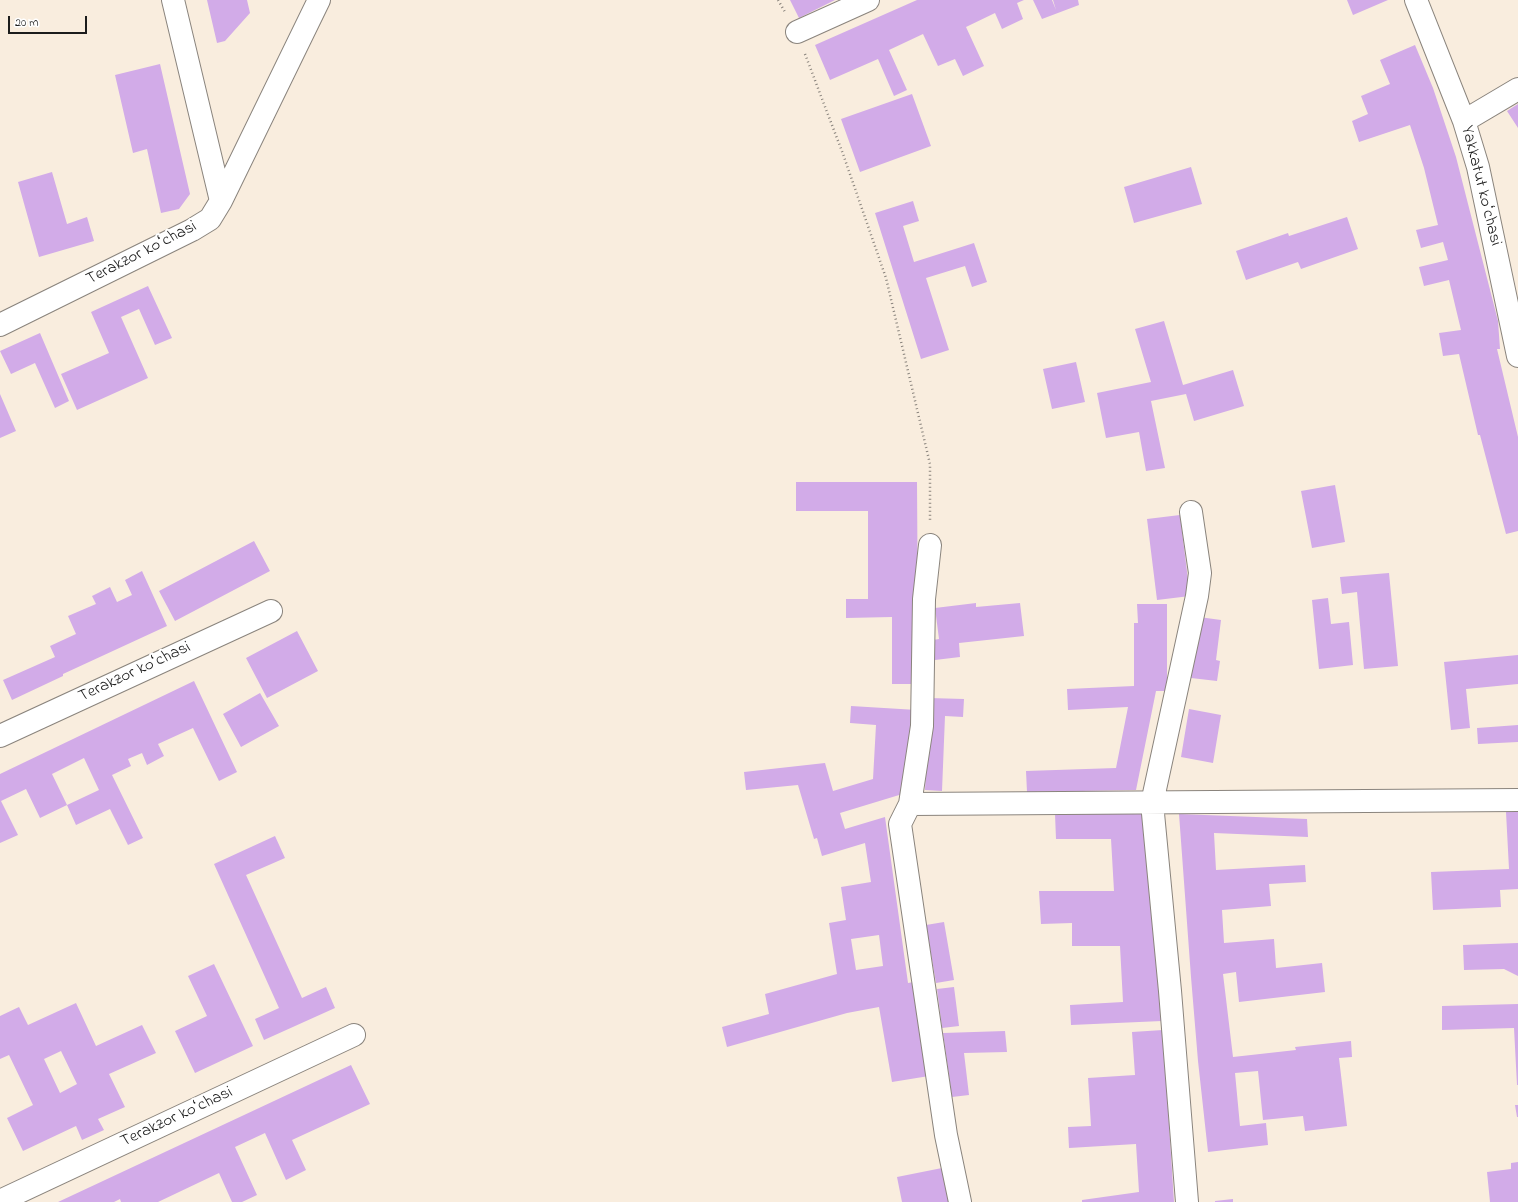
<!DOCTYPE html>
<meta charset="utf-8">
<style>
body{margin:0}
#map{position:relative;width:1518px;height:1202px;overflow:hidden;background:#f9edde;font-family:"Indie Flower",sans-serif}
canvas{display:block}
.scale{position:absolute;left:8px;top:16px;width:79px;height:18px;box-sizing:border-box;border:2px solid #1c1c1c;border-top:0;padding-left:5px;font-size:12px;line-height:14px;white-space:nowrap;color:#1c1c1c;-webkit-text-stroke:3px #fff;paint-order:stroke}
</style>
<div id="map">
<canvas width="1518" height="1202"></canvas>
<div class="scale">20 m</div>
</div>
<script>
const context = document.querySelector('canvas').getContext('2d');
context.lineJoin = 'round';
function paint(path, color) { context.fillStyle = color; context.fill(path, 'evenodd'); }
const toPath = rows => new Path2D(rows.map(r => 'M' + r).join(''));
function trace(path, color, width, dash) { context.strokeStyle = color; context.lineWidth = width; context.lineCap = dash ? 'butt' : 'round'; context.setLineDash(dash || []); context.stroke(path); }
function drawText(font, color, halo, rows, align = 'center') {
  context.font = font + ' "Indie Flower",sans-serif'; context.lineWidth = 4; context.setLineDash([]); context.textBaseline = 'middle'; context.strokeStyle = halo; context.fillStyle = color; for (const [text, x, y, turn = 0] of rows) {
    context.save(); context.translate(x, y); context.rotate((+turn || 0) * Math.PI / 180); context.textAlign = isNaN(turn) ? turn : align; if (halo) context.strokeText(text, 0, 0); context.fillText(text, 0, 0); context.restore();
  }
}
const building = toPath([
 [207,0,247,0,250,13,225,41,217,43],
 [790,0,835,0,799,18],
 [917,0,1024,0,1017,3,1023,19,1002,29,995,13,966,27,984,66,963,76,955,59,938,66,923,34,889,50,907,90,894,96,878,59,830,80,815,45],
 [1033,0,1052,0,1056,10,1053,0,1078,0,1079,5,1042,19],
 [1347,0,1388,0,1353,15],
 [1415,45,1433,88,1456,157,1498,321,1500,349,1497,349,1518,437,1518,531,1506,534,1480,435,1478,435,1459,354,1443,356,1439,333,1461,330,1449,280,1424,286,1419,267,1448,260,1443,242,1421,248,1416,230,1438,225,1424,168,1410,125,1359,142,1352,121,1368,114,1361,96,1390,84,1380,60],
 [160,64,190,194,179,209,161,213,147,149,133,153,115,75],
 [912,94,931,146,860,172,841,119],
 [1518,104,1518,128,1507,111],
 [1191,167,1202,204,1134,223,1124,187],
 [52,172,67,224,87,217,94,241,39,257,18,182],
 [913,201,919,221,903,226,914,262,974,243,987,282,972,287,965,266,926,278,949,350,921,359,875,213],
 [1347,217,1358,249,1301,269,1298,262,1246,280,1236,251,1288,233,1289,236],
 [148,286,172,338,155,345,139,309,121,317,148,378,77,410,61,374,109,353,91,312],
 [1164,321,1183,385,1233,370,1244,406,1194,421,1186,394,1151,401,1165,468,1146,471,1139,432,1106,438,1097,393,1151,382,1135,329],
 [40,333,69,401,55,408,35,363,11,374,0,351],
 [1076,362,1085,402,1052,409,1043,369],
 [0,394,16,431,0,438],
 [796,482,917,482,918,638,920,684,892,684,892,617,846,618,846,599,868,599,868,511,796,511],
 [1335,485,1345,542,1312,548,1301,491],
 [1180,515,1190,596,1157,600,1147,519],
 [254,541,270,571,175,621,159,591],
 [142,571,167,626,63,674,63,676,12,700,3,680,55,657,50,646,76,634,68,616,96,604,92,596,110,587,117,602,132,595,125,580],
 [1389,573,1398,666,1364,669,1357,592,1342,594,1340,577],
 [1328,598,1331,624,1349,622,1353,665,1319,669,1312,600],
 [976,603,976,607,1020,603,1024,636,959,643,960,657,935,660,933,640,939,639,935,608],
 [1137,604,1167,604,1167,691,1156,691,1136,790,1027,792,1026,771,1116,768,1128,707,1068,710,1067,689,1134,686,1134,623,1138,623],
 [1199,617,1221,620,1216,660,1220,661,1217,681,1191,678],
 [297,631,318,671,267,698,246,658],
 [1518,655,1518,684,1466,689,1470,728,1451,730,1444,662],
 [194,681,237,772,219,781,193,728,158,744,164,756,147,765,142,753,128,759,131,766,112,775,143,838,128,845,110,809,76,825,67,805,40,818,26,789,1,801,18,835,0,843,0,774],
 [84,758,99,790,67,805,52,774],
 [260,693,279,726,241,747,223,714],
 [929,698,964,699,963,717,945,716,942,791,925,790],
 [851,706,917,710,909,792,840,813,845,829,885,817,908,983,914,982,929,1076,892,1082,879,1007,847,1013,727,1047,722,1027,769,1014,765,994,837,974,829,923,846,920,841,887,871,882,865,843,822,856,817,838,814,839,798,785,746,790,744,772,825,763,833,791,873,779,876,725,850,723],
 [879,935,883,966,856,970,851,939],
 [1189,709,1221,715,1213,763,1181,757],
 [1518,725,1518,742,1478,744,1477,728],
 [1506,812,1518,812,1518,889,1500,890,1501,907,1433,910,1431,872,1509,869],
 [1055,814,1147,814,1162,1021,1071,1025,1070,1005,1123,1002,1120,946,1072,946,1072,923,1041,924,1039,891,1114,891,1111,839,1056,839],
 [1179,814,1307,819,1308,837,1214,833,1216,870,1305,865,1306,882,1269,884,1271,906,1222,910,1224,943,1274,939,1276,968,1322,963,1325,992,1239,1002,1236,972,1223,974,1233,1057,1296,1050,1295,1047,1351,1041,1352,1057,1339,1058,1347,1126,1305,1131,1303,1116,1263,1120,1258,1071,1235,1073,1240,1126,1266,1123,1268,1145,1208,1152,1198,1061,1191,977],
 [275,836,285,858,246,875,302,998,326,987,335,1008,264,1040,255,1019,279,1008,214,864],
 [944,922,954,980,936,983,926,925],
 [1518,943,1518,976,1504,969,1464,970,1463,945],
 [214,964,253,1046,195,1073,175,1031,207,1016,188,976],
 [954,987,959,1026,942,1028,937,989],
 [76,1003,96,1046,142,1025,156,1053,109,1074,125,1107,98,1119,104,1130,82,1140,76,1126,23,1151,7,1118,33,1105,9,1055,0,1059,0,1016,19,1007,28,1025],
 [61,1051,77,1084,60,1093,44,1059],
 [1518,1004,1518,1085,1517,1085,1514,1028,1442,1030,1442,1006],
 [1163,1030,1174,1202,1082,1202,1082,1200,1139,1192,1136,1144,1069,1148,1068,1127,1091,1126,1088,1078,1135,1075,1132,1032],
 [1005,1031,1007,1052,964,1053,969,1095,952,1097,943,1033],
 [351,1065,370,1104,292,1140,306,1170,286,1180,265,1133,235,1147,257,1195,242,1202,232,1202,219,1173,158,1202,121,1202,120,1199,114,1202,58,1202],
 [1515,1105,1518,1105,1518,1117,1517,1117],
 [1518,1162,1518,1202,1490,1202,1487,1172,1511,1169,1511,1163],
 [947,1167,953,1202,902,1202,897,1177],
 [1233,1199,1233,1202,1215,1202,1215,1201]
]);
const path = toPath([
 [778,0,785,12],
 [805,54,843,154,886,278,930,464,930,522]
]);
const minor = toPath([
 [1416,0,1464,121,1478,167,1518,356],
 [797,32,868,0],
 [1464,121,1518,89],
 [221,201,319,0],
 [0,325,192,230,210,219,221,201,173,0],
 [0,736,271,611],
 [910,804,922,726,924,599,930,545],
 [0,1201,354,1035],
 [960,1202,946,1135,900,824,910,804,1518,800],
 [1187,1202,1170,991,1152,803,1197,596,1200,573,1191,512]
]);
const streetNames = [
 ["Yakkatut koʻchasi",1480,186,76],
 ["Terakzor koʻchasi",142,254,-27],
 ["Terakzor koʻchasi",135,673,-25],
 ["Terakzor koʻchasi",177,1118,-25]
];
paint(building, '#d2abe8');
trace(minor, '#8a847d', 24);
trace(path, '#8a847d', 2.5, [1, 3]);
trace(minor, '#fff', 22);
drawText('17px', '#1c1c1c', '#fff', streetNames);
</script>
